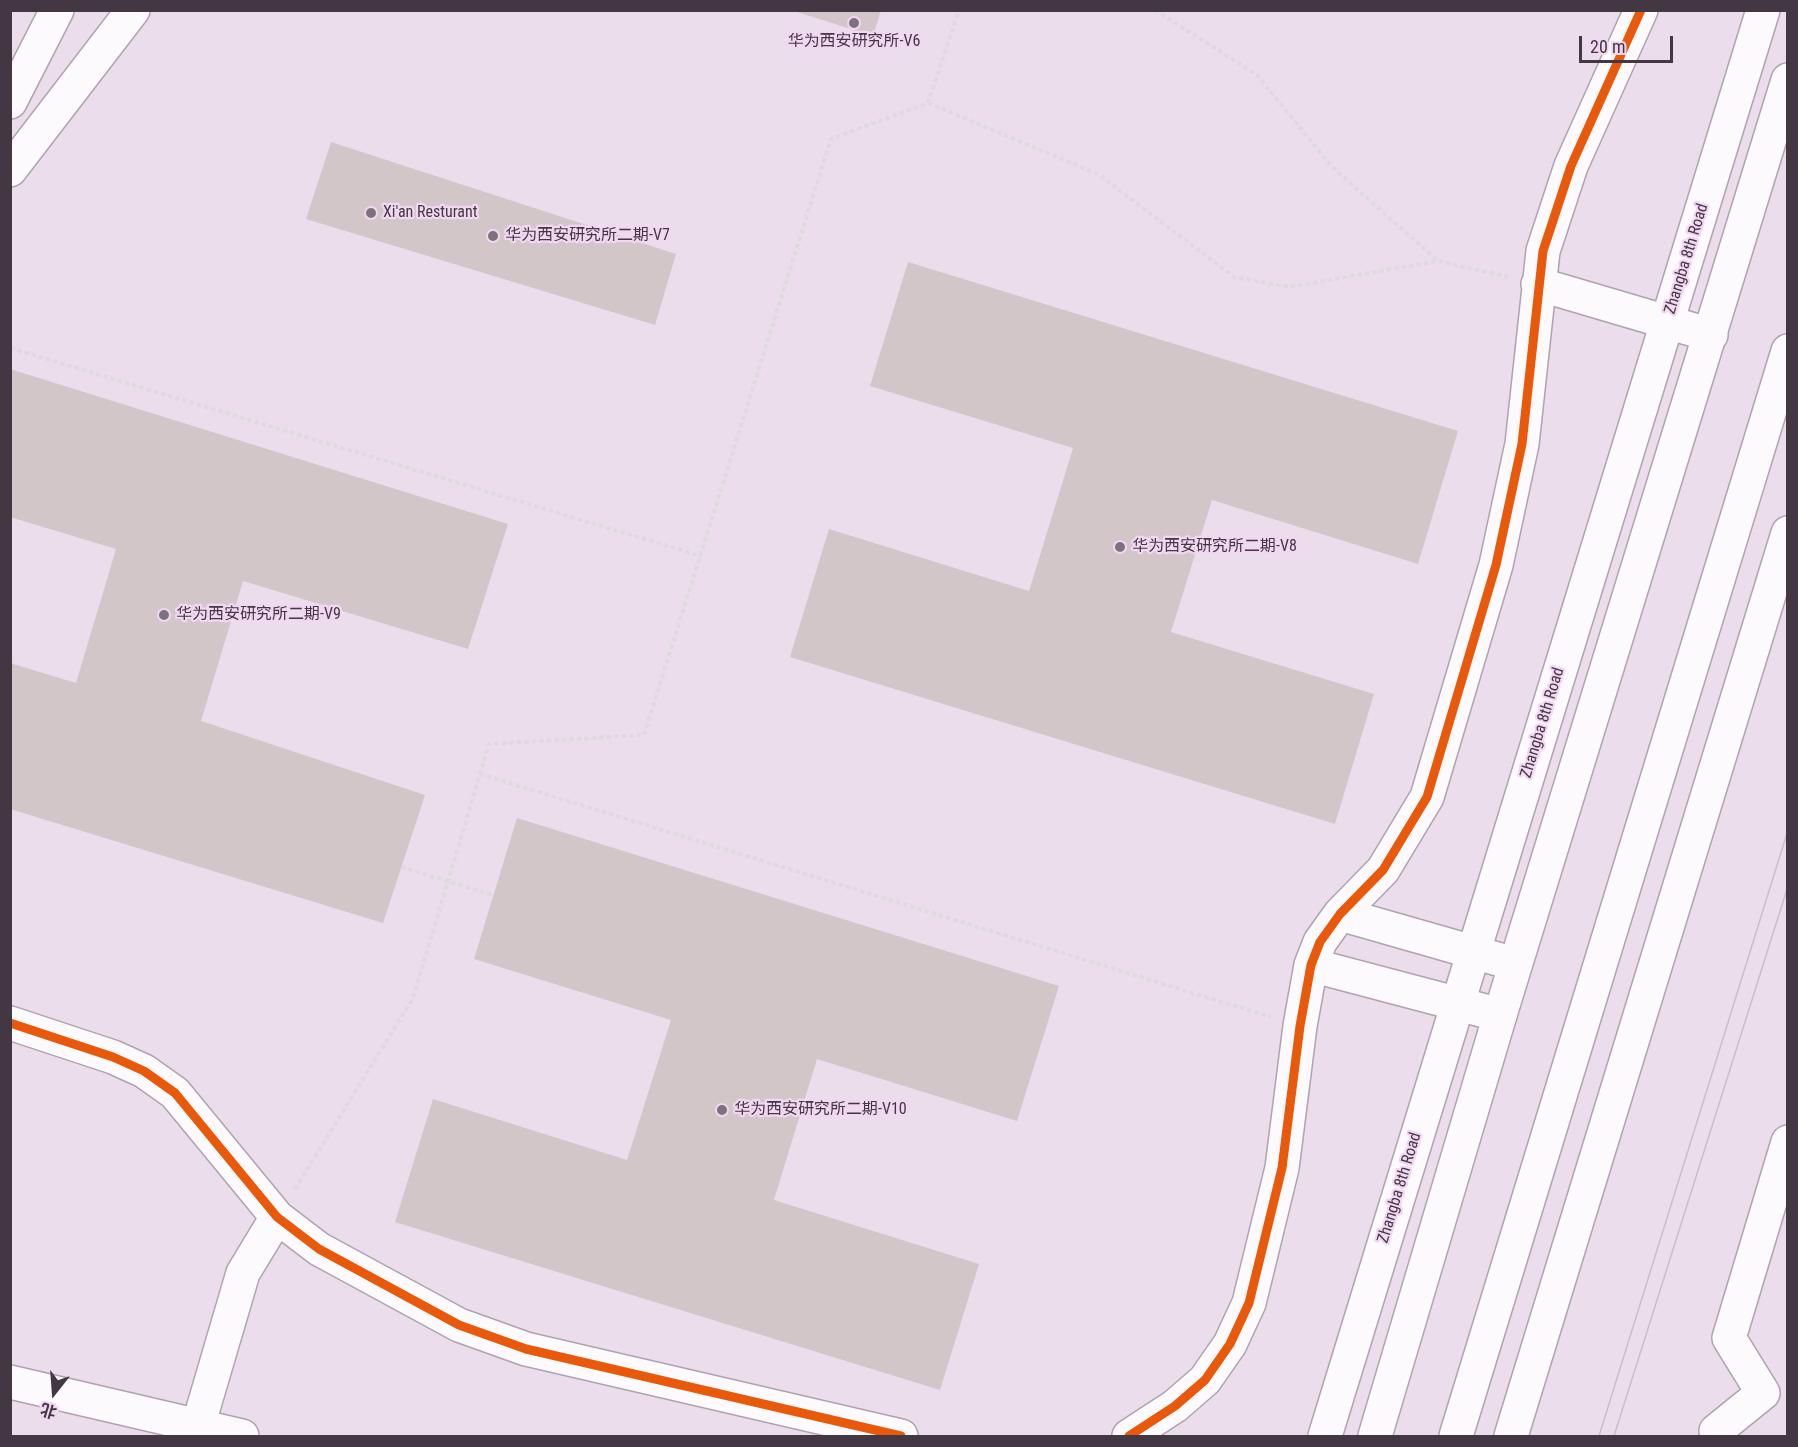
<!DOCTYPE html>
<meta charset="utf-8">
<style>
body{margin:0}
#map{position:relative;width:1798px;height:1447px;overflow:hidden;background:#ecddec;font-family:"Roboto Condensed","Noto Sans SC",sans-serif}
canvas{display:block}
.frame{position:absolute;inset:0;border:12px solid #423742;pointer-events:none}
.north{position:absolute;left:24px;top:1363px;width:60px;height:60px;-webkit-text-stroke:4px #f2d7f2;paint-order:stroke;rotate:197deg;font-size:16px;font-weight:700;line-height:24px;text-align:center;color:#423742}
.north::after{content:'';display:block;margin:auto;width:21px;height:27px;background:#423742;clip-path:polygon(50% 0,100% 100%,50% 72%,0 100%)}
.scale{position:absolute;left:1579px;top:36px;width:94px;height:27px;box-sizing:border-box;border:3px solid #423742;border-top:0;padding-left:8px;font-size:18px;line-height:21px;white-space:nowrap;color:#423742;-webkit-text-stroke:4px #f2d7f2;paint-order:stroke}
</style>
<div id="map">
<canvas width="1798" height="1447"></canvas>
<div class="frame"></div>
<div class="north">北</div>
<div class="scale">20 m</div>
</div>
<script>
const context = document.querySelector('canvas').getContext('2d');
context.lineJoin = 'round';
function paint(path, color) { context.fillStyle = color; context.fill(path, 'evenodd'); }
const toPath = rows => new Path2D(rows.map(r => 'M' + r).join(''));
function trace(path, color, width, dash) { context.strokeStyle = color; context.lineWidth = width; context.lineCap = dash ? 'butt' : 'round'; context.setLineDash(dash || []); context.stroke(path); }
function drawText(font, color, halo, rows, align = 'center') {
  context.font = font + ' "Roboto Condensed","Noto Sans SC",sans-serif'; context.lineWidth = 4.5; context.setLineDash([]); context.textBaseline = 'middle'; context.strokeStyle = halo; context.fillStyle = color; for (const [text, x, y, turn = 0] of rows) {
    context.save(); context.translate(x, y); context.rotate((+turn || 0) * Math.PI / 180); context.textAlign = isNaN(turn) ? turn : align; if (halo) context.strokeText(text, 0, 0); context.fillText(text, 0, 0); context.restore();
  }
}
const building = toPath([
 [791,10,881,10,873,36],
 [331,142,676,254,655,325,306,219],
 [908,262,1458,431,1418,564,1212,500,1171,632,1374,694,1335,824,790,657,829,529,1029,591,1073,448,870,386],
 [10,369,508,524,468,649,243,581,201,721,425,795,383,923,10,809,10,663,76,683,116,549,10,517],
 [517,818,1059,986,1017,1121,817,1059,774,1200,979,1264,940,1390,395,1222,433,1099,627,1160,671,1020,474,959]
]);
const path = toPath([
 [1155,10,1257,75,1331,166,1438,261],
 [928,103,1098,174,1234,277,1289,287,1438,261,1508,277],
 [10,348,701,556],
 [480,774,1271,1017],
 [295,1189,413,998,489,744,644,735,831,139,928,103,959,10]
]);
const minor = toPath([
 [10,102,57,10],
 [10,170,133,10],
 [1538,284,1711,335],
 [1340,914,1515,964],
 [1311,965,1500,1015],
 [10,1023,113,1057,144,1071,175,1093,277,1217,319,1249,459,1325,526,1349,901,1436],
 [198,1426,243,1273,277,1217],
 [1716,1431,1763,1393,1729,1338,1788,1142],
 [1129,1436,1175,1406,1205,1380,1230,1344,1249,1303,1282,1168,1300,1026,1311,965,1320,942,1340,914,1383,870,1427,797,1496,565,1522,444,1543,251,1571,166,1641,10],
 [1325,1436,1763,10],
 [1511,1436,1788,533]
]);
const major = toPath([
 [10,1382,242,1436],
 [1375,1436,1500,1015,1788,80],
 [1456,1436,1788,351]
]);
const tram = toPath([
 [1599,1436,1788,830],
 [1614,1436,1788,886]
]);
const pathBridge = toPath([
 [401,867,493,895]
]);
const cycleway = toPath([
 [10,1023,113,1057,144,1071,175,1093,277,1217,319,1249,459,1325,526,1349,901,1436],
 [1129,1436,1175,1406,1205,1380,1230,1344,1249,1303,1282,1168,1300,1026,1311,965,1320,942,1340,914,1383,870,1427,797,1496,565,1522,444,1543,251,1571,166,1641,10]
]);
const markers = [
 [854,23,6,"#7e717e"],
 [371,213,6,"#7e717e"],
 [493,236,6,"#7e717e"],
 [1120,547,6,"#7e717e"],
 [164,615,6,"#7e717e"],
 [722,1110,6,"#7e717e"]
];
const poiNames = [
 ["华为西安研究所-V6",854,42,"center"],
 ["Xi'an Resturant",383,213],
 ["华为西安研究所二期-V7",505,236],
 ["华为西安研究所二期-V8",1132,547],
 ["华为西安研究所二期-V9",176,615],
 ["华为西安研究所二期-V10",734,1110]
];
const streetNames = [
 ["Zhangba 8th Road",1687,259,-73],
 ["Zhangba 8th Road",1543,723,-73],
 ["Zhangba 8th Road",1400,1188,-73]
];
paint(building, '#d3c6c9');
trace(minor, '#aea3ae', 36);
trace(major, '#aea3ae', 36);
trace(path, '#dedade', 4, [4.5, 3]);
trace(minor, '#fcfafc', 33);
trace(major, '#fcfafc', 33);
trace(tram, '#c5c1c5', 1.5);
trace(pathBridge, '#dedade', 4, [4.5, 3]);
trace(cycleway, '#e8590c', 9);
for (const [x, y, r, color] of markers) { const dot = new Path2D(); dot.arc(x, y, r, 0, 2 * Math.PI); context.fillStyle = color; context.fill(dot); trace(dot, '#f2d7f2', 2); }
drawText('16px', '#423742', '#f2d7f2', poiNames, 'left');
drawText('16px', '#423742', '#f2d7f2', streetNames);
</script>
